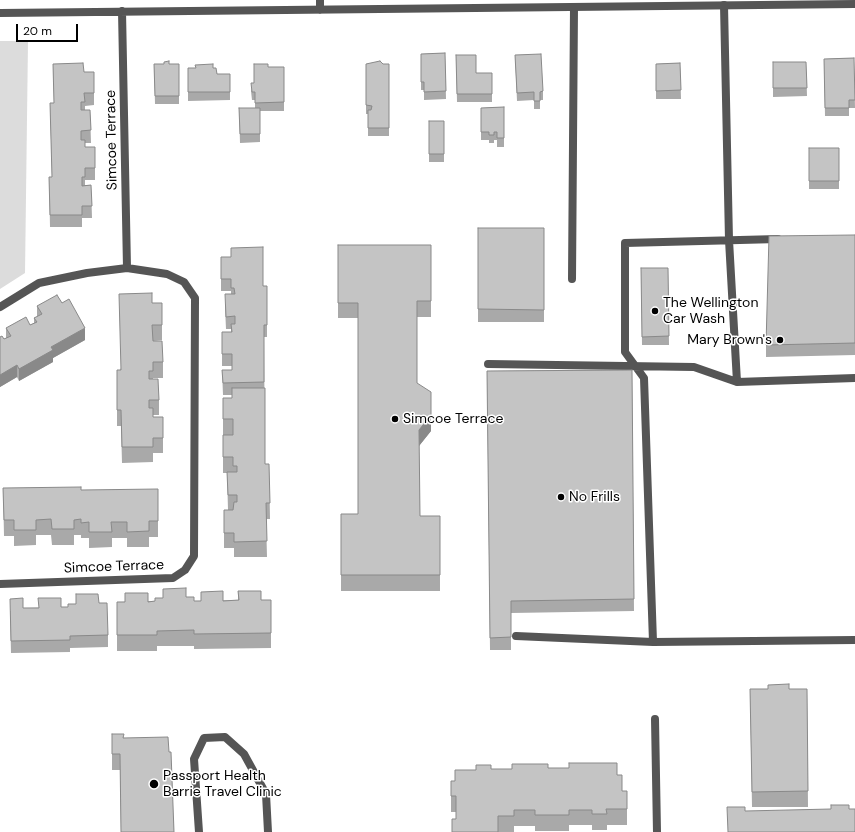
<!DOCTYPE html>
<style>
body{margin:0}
#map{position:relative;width:855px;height:832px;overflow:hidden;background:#fff;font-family:"DM Sans",sans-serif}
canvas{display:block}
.scale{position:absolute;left:16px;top:24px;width:62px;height:18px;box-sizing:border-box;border:2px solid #000;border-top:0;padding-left:5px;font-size:12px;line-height:14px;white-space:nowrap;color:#000;-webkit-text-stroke:3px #fff;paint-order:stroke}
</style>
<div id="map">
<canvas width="855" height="832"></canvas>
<div class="scale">20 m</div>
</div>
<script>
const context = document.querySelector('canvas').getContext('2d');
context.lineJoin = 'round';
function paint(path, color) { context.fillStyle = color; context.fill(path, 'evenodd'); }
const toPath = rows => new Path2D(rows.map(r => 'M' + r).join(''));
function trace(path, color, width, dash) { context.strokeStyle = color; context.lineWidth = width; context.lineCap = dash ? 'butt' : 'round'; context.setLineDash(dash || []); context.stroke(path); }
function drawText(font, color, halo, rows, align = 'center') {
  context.font = font + ' "DM Sans",sans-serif'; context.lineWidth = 3; context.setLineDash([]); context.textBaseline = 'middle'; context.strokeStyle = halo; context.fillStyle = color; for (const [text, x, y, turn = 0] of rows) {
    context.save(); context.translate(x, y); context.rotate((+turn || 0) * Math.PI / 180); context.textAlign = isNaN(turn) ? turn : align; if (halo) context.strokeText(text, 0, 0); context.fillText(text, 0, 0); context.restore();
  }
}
const green = toPath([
 [0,41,28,41,25,273,0,289]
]);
const lane = toPath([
 [724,5,729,240,737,382,855,378],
 [778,239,625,243,625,352,644,378,653,642,855,640],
 [572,279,574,7],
 [488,364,694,367,737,382],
 [516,636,653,642],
 [655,719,657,832],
 [199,832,194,759,204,738,225,737,244,754,266,794,268,832]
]);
const street = toPath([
 [320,0,320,10],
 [122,11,127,268],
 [0,13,855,4],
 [0,307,39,283,87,273,127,268,167,274,184,282,195,298,194,556,185,570,173,578,0,584]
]);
const wall = toPath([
 [445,53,446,99,424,100,424,90,421,90,421,54],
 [456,55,476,73,492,73,492,102,457,102],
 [515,55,543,91,543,100,540,100,540,109,534,109,534,100,517,101],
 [854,58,855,108,849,108,849,116,825,116,824,59],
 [773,62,806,62,807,96,773,97],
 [680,63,681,99,656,99,656,64],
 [53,64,84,72,94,72,94,105,85,106,85,110,90,110,91,143,85,143,85,147,95,147,95,180,85,180,85,185,91,185,92,218,82,218,82,227,50,227,49,177,52,177,50,103,54,103],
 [154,64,179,64,179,104,155,104],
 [366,64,389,64,389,136,368,136,368,114,366,114],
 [268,67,284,67,284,111,260,111,260,142,240,143,239,108,255,108,255,100,252,100,251,91,254,83],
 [188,68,213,68,217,74,230,74,230,100,188,101],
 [504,107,504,147,497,147,497,140,494,140,494,143,489,143,489,140,481,140,481,108],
 [429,121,444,121,444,162,429,162],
 [809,148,839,148,839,189,809,189],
 [478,228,544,228,544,322,478,322],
 [855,235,855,355,766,357,766,345],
 [338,245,431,245,431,317,417,317,417,383,431,431,419,446,420,516,440,516,440,591,341,591,341,514,358,514,358,318,338,318],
 [221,257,263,286,267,286,267,337,264,337,265,464,269,464,270,519,266,519,267,557,234,557,234,548,224,548,224,510,228,510,227,473,223,473,223,398,232,398,232,395,223,395,222,370,232,370,232,366,222,366,222,332,231,332,231,329,226,329,225,307,231,294,231,291,221,291],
 [641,268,668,268,669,345,642,345],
 [62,303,85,340,53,358,53,362,19,381,17,377,0,387,0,337,4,339,6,338,6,328,30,325,34,323,34,318,37,317,37,306],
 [152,303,162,303,162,340,153,341,163,362,163,378,153,378,153,379,159,400,159,415,153,415,153,417,163,417,163,453,153,453,153,462,122,463,121,426,117,426,117,370,120,370],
 [632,370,634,611,511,613,511,650,490,650,487,371],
 [3,488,81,490,158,521,158,537,149,537,149,547,127,547,127,538,112,538,112,547,89,548,89,538,81,538,81,535,74,535,74,545,52,545,51,535,36,535,36,545,14,546,14,536,4,536],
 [238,591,261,600,271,600,271,648,194,649,194,646,157,646,157,651,117,651,117,602,155,601,186,597,194,601,238,600],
 [99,603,108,635,108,647,70,648,70,652,11,653,10,611,23,608,68,607],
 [750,689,807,689,808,807,752,807],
 [112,734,169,752,174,832,121,832,120,770,112,770],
 [548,768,617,775,622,791,627,791,627,825,607,825,607,830,592,830,592,825,569,825,569,831,535,831,535,826,514,826,514,832,498,832,456,819,456,812,451,812,451,781,455,781,491,769,512,769]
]);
const shadedWall = toPath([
 [85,328,85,340,53,358,53,362,19,381,19,369,51,347],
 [17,365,17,377,0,387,0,375],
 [431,415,431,431,419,446,419,430]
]);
const building = toPath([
 [445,53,446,91,424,92,424,82,421,82,421,54,445,53],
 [541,54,543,91,540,92,540,101,534,101,534,92,517,93,515,55,541,54],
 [456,55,476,55,476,73,492,73,492,94,457,94,456,55],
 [854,58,855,100,849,100,849,108,825,108,824,59,854,58],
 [169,61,169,64,179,64,179,96,155,96,154,64,164,64,164,62,169,61],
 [380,61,383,64,389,64,389,128,368,128,368,110,371,110,372,106,366,105,366,64,380,61],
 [773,62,806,62,807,88,773,88,773,62],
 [83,63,84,72,94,72,94,93,84,93,85,102,81,102,81,110,90,110,91,130,81,131,81,140,85,140,85,147,95,147,95,168,85,168,85,177,82,177,82,186,91,185,92,206,82,206,82,215,50,215,49,177,52,177,50,103,54,103,53,64,83,63],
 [680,63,681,90,656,91,656,64,680,63],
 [213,64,213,68,216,68,217,74,230,74,230,92,188,92,188,68,196,68,195,65,213,64],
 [254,64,268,64,268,67,284,67,284,102,255,103,255,92,252,92,251,83,254,83,254,64],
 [504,107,504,138,497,138,497,132,494,132,494,135,489,135,489,132,481,132,481,108,504,107],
 [239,108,260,108,260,134,240,134,239,108],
 [429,121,444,121,444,154,429,154,429,121],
 [809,148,839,148,839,181,809,181,809,148],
 [478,228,544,228,544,310,478,309,478,228],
 [855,235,855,343,766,345,769,236,855,235],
 [338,245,431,245,431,301,417,301,417,383,431,392,431,415,419,430,420,516,440,516,440,575,341,575,341,514,358,514,358,303,338,303,338,245],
 [263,247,263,286,267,286,267,325,264,325,264,382,223,383,222,370,232,370,232,354,222,354,222,332,232,332,231,324,235,324,235,316,226,317,225,294,235,294,234,288,231,288,231,279,221,279,221,257,231,257,231,248,263,247],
 [641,268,668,268,669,336,642,337,641,268],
 [152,293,152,303,162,303,162,325,152,325,153,341,162,341,163,362,153,362,153,371,149,371,149,379,158,379,159,400,149,400,149,408,153,408,153,417,163,417,163,438,153,438,153,447,122,447,121,410,117,410,117,370,121,370,119,294,152,293],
 [57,295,62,303,69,299,85,328,51,347,53,350,19,369,17,365,0,375,0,337,2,336,4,339,11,336,6,328,26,317,30,325,37,322,34,318,42,314,37,306,57,295],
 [632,370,634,599,511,601,511,637,490,638,487,371,632,370],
 [232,388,265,388,265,464,269,464,270,503,266,503,267,541,234,542,234,533,224,533,224,510,233,510,234,502,237,502,237,495,228,495,227,472,237,472,237,466,233,466,233,457,223,457,223,435,233,435,233,419,223,419,223,398,232,398,232,388],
 [81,487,81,490,158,489,158,521,149,521,149,531,127,532,127,522,111,522,112,532,89,532,89,522,81,523,81,519,74,520,74,529,52,529,51,519,36,520,36,530,14,530,14,520,4,520,3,488,81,487],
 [186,588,186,597,194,597,194,601,201,601,201,592,223,591,223,601,239,600,238,591,261,591,261,600,271,600,271,633,194,634,194,630,157,631,157,635,117,635,117,602,125,602,125,593,148,593,148,602,155,601,155,598,163,598,163,589,186,588],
 [76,594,98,594,99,603,107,603,108,635,70,636,70,640,11,641,10,599,23,598,23,608,39,608,38,598,61,598,61,607,68,607,68,604,76,604,76,594],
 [789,684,789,689,807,689,808,791,752,792,750,689,768,689,768,685,789,684],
 [112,734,124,734,123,738,168,737,169,752,171,752,174,832,121,832,120,754,112,754,112,734],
 [569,763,617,763,617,775,622,775,622,791,627,791,627,809,606,809,607,814,592,814,592,810,569,810,569,815,535,815,535,810,514,810,514,816,498,816,498,832,452,832,452,819,456,819,456,796,451,796,451,781,455,781,455,770,476,770,476,765,491,765,491,769,512,769,512,764,548,764,548,768,569,768,569,763],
 [831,805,849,805,849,809,855,809,855,832,728,832,727,807,745,807,745,811,831,809,831,805]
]);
const markers = [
 [655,311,4,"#000"],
 [780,340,4,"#000"],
 [395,419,4,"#000"],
 [561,497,4,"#000"],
 [154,784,5,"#000"]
];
const streetNames = [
 ["Simcoe Terrace",112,140,-91],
 ["Simcoe Terrace",114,567,-2]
];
const poiNames = [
 ["The Wellington",663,303],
 ["Car Wash",663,319],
 ["Mary Brown's",772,340,"right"],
 ["Simcoe Terrace",403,419],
 ["No Frills",569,497],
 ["Passport Health",163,776],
 ["Barrie Travel Clinic",163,792]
];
paint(green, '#dcdcdc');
trace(lane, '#555', 8);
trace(street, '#555', 8);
paint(wall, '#a9a9a9');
paint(shadedWall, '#898989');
paint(building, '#c4c4c4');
trace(building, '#898989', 1);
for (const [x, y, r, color] of markers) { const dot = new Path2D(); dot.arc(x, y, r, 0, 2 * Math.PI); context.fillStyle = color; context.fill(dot); trace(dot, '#fff', 1.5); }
drawText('14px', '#000', '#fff', streetNames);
drawText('14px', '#000', '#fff', poiNames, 'left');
</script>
